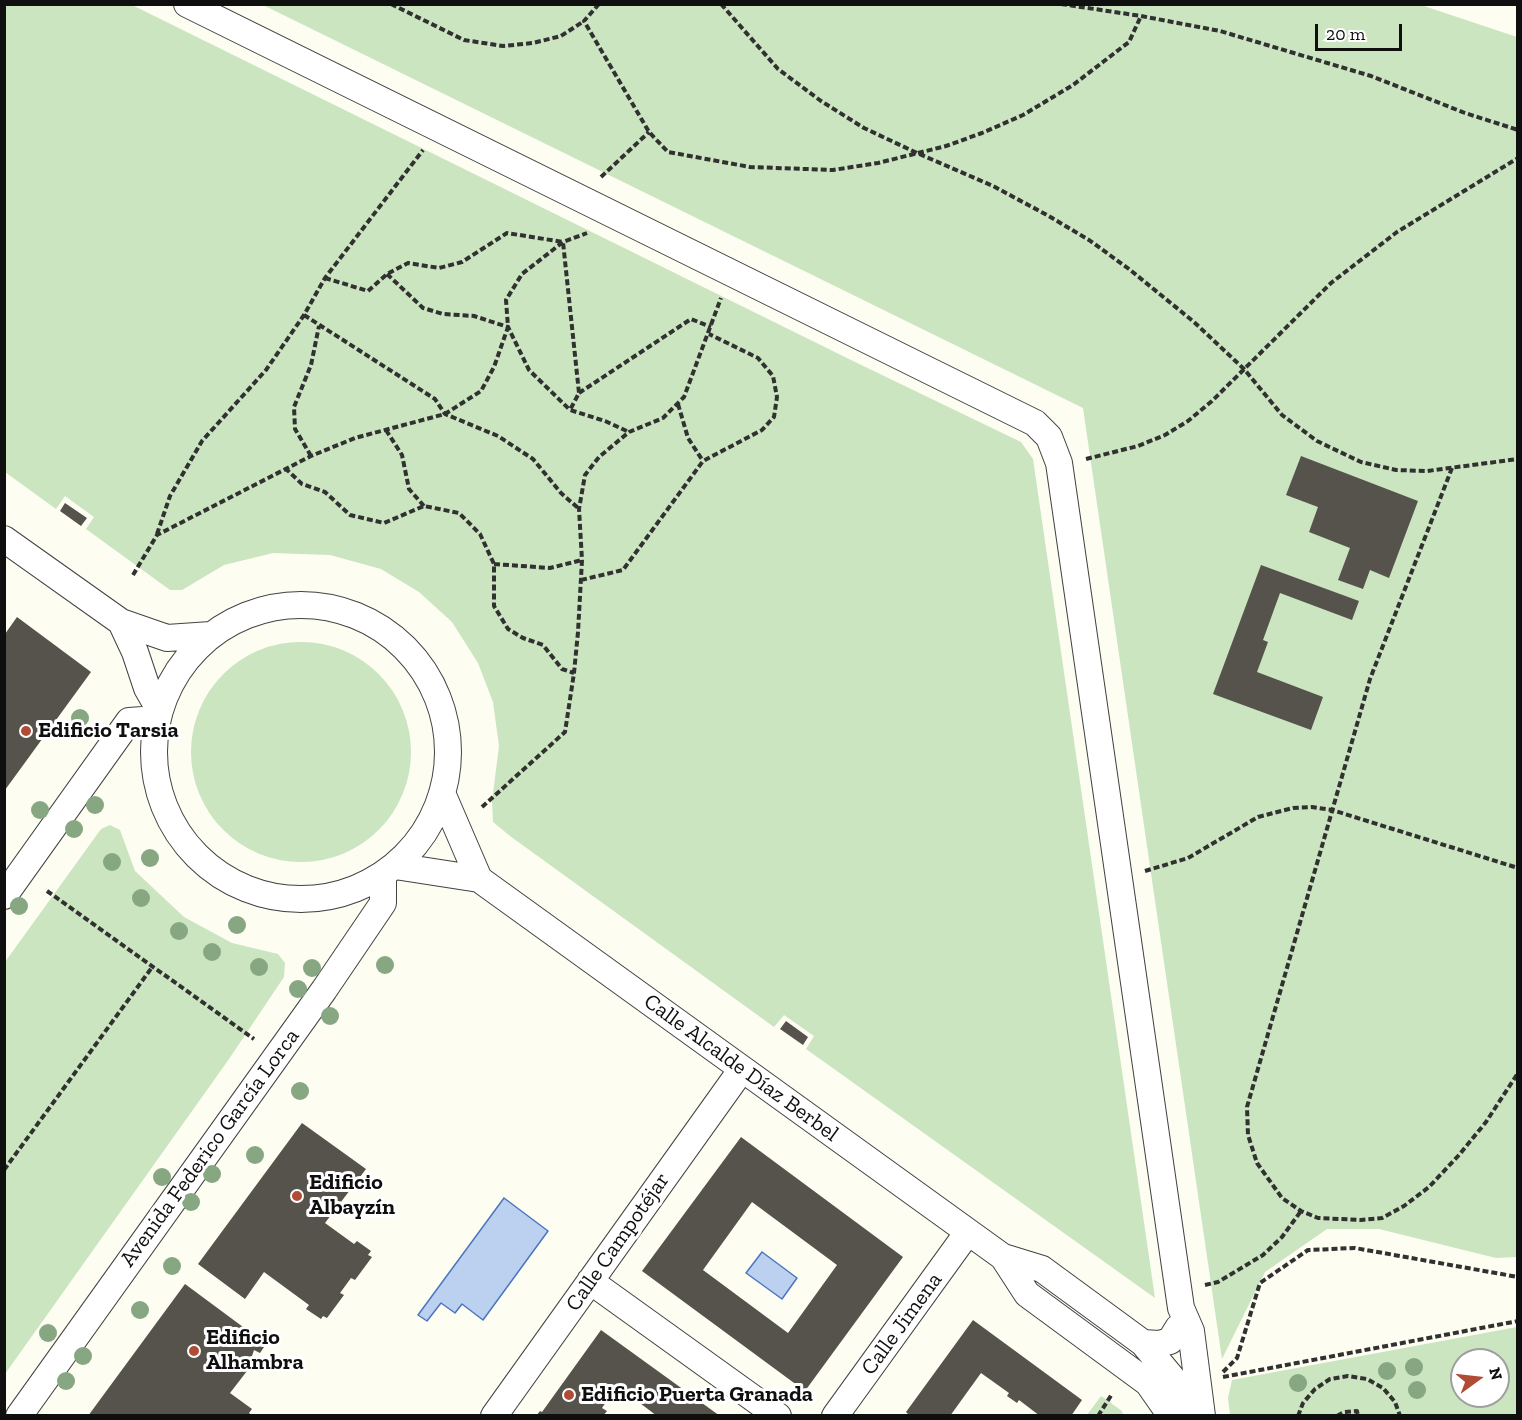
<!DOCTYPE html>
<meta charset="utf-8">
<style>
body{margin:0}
#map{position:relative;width:1522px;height:1420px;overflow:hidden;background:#fdfdf2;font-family:"Zilla Slab",serif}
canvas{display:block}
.frame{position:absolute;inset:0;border:6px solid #0f0f0f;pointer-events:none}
.north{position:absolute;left:1450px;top:1348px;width:60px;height:60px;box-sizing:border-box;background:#fff;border:2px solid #9f9f9f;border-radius:50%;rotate:75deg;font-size:16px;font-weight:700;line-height:24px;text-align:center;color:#0f0f0f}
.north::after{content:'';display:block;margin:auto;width:21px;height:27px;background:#b04c36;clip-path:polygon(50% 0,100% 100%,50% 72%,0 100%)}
.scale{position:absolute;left:1315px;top:24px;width:87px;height:27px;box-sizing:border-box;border:3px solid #0f0f0f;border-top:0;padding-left:8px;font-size:18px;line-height:21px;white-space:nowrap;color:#0f0f0f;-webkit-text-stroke:4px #fff;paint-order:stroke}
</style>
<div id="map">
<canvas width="1522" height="1420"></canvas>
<div class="frame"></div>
<div class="north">N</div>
<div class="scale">20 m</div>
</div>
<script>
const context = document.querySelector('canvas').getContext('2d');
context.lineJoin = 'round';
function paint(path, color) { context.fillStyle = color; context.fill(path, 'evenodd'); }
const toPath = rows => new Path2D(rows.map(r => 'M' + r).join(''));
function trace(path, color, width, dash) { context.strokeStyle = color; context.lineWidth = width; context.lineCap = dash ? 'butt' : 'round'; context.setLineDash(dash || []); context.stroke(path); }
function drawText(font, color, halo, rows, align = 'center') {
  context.font = font + ' "Zilla Slab",serif'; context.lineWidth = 6; context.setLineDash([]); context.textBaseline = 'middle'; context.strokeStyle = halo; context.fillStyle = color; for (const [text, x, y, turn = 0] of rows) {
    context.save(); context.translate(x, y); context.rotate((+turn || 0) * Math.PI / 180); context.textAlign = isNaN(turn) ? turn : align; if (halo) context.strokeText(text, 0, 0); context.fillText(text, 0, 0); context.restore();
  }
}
const green = toPath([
 [5,4,132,5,853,361,1021,442,1033,459,1155,1298,806,1049,814,1036,784,1015,774,1027,510,836,493,822,492,801,499,746,493,702,478,663,452,622,419,592,381,569,330,555,273,553,224,565,182,590,170,590,86,529,94,517,65,496,56,509,5,472],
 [1418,4,1517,37,1517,1257,1496,1258,1379,1229,1327,1229,1265,1272,1222,1359,1083,408,263,5],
 '191 752a110 110 0 1 1 220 0a110 110 0 1 1-220 0Z',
 [110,825,120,830,135,871,184,917,232,943,278,954,285,963,284,977,229,1059,5,1374,5,962,101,829],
 [1517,1327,1517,1415,1230,1415,1228,1398,1232,1380],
 [1462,1360,1498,1360,1498,1396,1462,1396],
 [1101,1396,1122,1411,1123,1415,1087,1415]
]);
const water = toPath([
 [504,1198,548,1231,483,1320,462,1304,455,1313,441,1303,427,1321,418,1315,504,1198],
 [762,1252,797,1278,782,1299,746,1273,762,1252]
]);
const building = toPath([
 [1301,456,1418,501,1389,578,1370,570,1363,589,1338,580,1350,548,1309,532,1318,507,1286,495],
 [65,503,87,518,81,526,60,511],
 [1261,565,1359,601,1352,620,1280,593,1263,640,1268,642,1257,672,1323,697,1311,730,1213,694],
 [17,617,91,672,5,790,5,634],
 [786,1021,808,1037,803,1045,780,1029],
 [302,1123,366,1169,325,1223,354,1244,357,1241,371,1251,368,1255,372,1257,355,1280,351,1278,340,1293,344,1295,327,1318,323,1316,321,1319,306,1309,309,1305,264,1272,245,1299,198,1264],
 [741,1137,903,1257,805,1391,642,1271],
 [752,1202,837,1265,788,1333,703,1270],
 [185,1284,266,1344,260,1353,254,1350,247,1371,230,1393,252,1409,249,1413,253,1416,88,1416],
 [973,1320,1082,1400,1071,1416,1040,1416,1019,1400,1017,1403,1007,1396,1009,1393,981,1373,950,1416,910,1416,906,1412],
 [601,1330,720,1416,657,1416,624,1391,621,1395,614,1390,602,1408,607,1411,603,1416,536,1416,540,1411,542,1412]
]);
const path = toPath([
 [391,4,464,40,503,46,533,43,561,36,584,21],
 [599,4,584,21,649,132,668,152,750,167,833,170,878,163,946,146,982,133,1023,115,1073,85,1129,42,1141,16],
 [721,4,778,69,821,101,864,128,917,153,993,186,1047,215,1089,240,1129,269,1194,322,1244,369,1282,415,1317,441,1361,462,1396,470,1427,471,1518,459],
 [1061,4,1141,16,1220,31,1371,76,1465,113,1518,130],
 [601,177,649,132],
 [387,274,423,308,443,314,474,316,508,327,529,370,570,410,605,421,629,432],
 [325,278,368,291,387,274,408,263,439,268,462,262,507,233,563,242,579,393,570,410],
 [304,315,435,399,445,414,498,436,533,459,561,493,578,508],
 [579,393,691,319,711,327],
 [678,404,688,438,703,461],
 [386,430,402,455,409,489,424,506],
 [311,456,295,429,294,407,311,365,319,326],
 [1086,459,1138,446,1165,435,1188,421,1212,401,1331,283,1397,232,1518,158],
 [285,468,302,484,325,492,350,515,384,523,424,506,459,513,480,534,494,564,494,606,508,629,523,638,543,645,562,669,574,673],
 [1452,468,1370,679,1247,1107,1248,1135,1257,1163,1282,1198,1301,1211,1318,1218,1361,1220,1382,1218,1404,1206,1429,1187,1459,1155,1486,1122,1518,1073],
 [157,534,170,496,202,441,266,370,304,315,325,278,423,150],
 [494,564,550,568,582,560],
 [133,575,157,535,311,456,355,438,445,414,481,391,494,367,508,327,506,300,522,274,563,242,587,233],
 [581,580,623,570,703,461,762,430,774,417,777,397,773,376,758,358,709,334],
 [482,807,565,732,574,673,578,632,582,560,579,509,585,475,599,457,629,432,663,418,684,397,721,298],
 [1145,871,1188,858,1258,817,1293,808,1312,807,1332,810,1518,868],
 [47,891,254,1039],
 [4,1170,153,966],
 [1205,1285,1218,1282,1263,1255,1282,1237,1301,1211],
 [1223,1372,1237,1358,1260,1283,1308,1250,1355,1248,1518,1277],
 [1223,1377,1518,1321],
 [1098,1416,1112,1394],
 [1298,1416,1303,1403,1315,1389,1330,1379,1348,1376,1367,1379,1383,1388,1395,1402,1400,1416],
 [1337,1416,1344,1412,1357,1411,1358,1416]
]);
const minor = toPath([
 [187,4,1035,423,1049,437,1059,463,1181,1308,1191,1331,1202,1416],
 [4,539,121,622,167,638,211,635],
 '154 752a147 147 0 1 1 294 0a147 147 0 1 1-294 0Z',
 [121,622,135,652,147,688,159,709],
 [442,793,479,879],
 [395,866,479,879,1003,1257,1042,1269,1143,1343,1173,1379,1185,1406,1183,1416],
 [4,896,129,721,157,719],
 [1003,1257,1027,1294,1148,1383,1171,1416],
 [590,1281,778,1416],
 [1143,1343,1159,1344,1170,1341,1178,1328],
 [19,1416,324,990,383,903,383,875],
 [494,1416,742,1069],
 [835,1416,968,1232]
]);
const trees = [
 [80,718],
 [95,805],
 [40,810],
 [74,829],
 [150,858],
 [112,862],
 [141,898],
 [19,906],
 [237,925],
 [179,931],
 [212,952],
 [385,965],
 [259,967],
 [312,968],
 [298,989],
 [330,1016],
 [300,1091],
 [255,1155],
 [212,1174],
 [162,1177],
 [191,1202],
 [172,1266],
 [140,1310],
 [48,1333],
 [83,1356],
 [1414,1367],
 [1387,1371],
 [66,1381],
 [1298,1383],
 [1417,1390]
];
const markers = [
 [26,731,6,"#b04c36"],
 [297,1196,6,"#b04c36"],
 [194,1351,6,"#b04c36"],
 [569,1395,6,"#b04c36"]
];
const poiNames = [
 ["Edificio Tarsia",38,731],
 ["Edificio",309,1183],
 ["Albayzín",309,1208],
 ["Edificio",206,1338],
 ["Alhambra",206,1363],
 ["Edificio Puerta Granada",581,1395]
];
const streetNames = [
 ["Calle Alcalde Díaz Berbel",741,1068,36],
 ["Avenida Federico García Lorca",210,1148,-54],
 ["Calle Campotéjar",618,1242,-55],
 ["Calle Jimena",902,1324,-54]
];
paint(green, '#cae5bf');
paint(water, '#bcd1f0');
trace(water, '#4b76be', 1.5);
paint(building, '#56524c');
trace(minor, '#424242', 28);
trace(path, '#313131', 4, [6, 3]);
trace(minor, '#fff', 26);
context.fillStyle = '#87a782';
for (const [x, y] of trees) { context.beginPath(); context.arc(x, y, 9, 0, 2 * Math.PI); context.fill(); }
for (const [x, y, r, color] of markers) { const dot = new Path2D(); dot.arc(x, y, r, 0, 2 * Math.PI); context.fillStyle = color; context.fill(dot); trace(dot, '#fff', 2); }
drawText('bold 22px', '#0f0f0f', '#fff', poiNames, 'left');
drawText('22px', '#0f0f0f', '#fff', streetNames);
</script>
